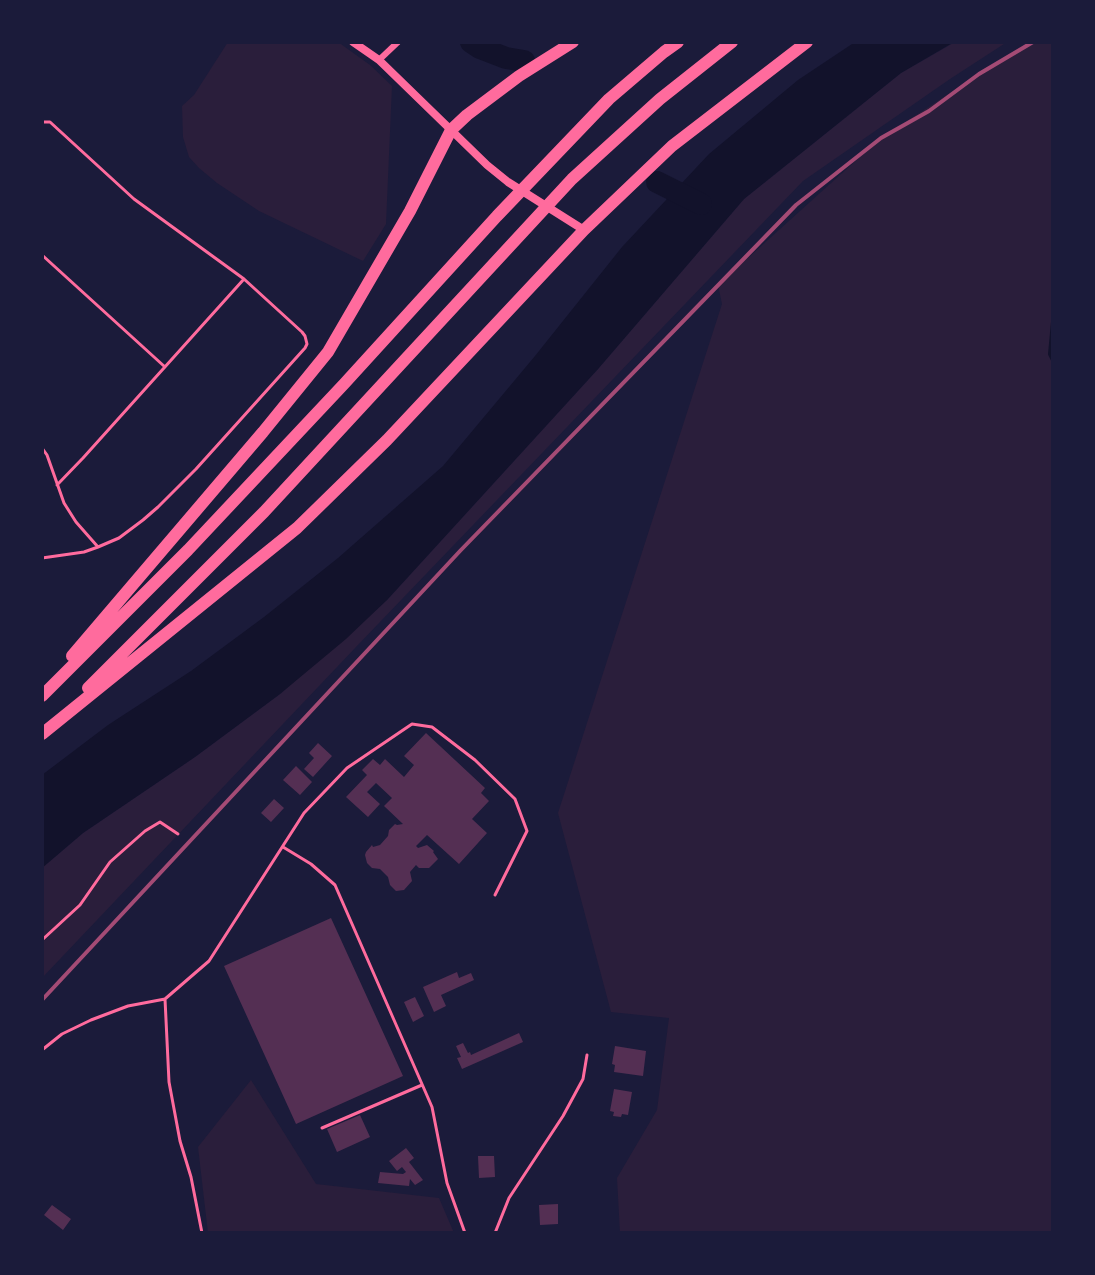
<!DOCTYPE html>
<style>
body{margin:0}
#map{position:relative;width:1095px;height:1275px;overflow:hidden;background:#1b1b3a;font-family:"DM Sans",sans-serif}
canvas{display:block}
.frame{position:absolute;inset:0;border:44px solid #1b1b3a;pointer-events:none}
</style>
<div id="map">
<canvas width="1095" height="1275"></canvas>
<div class="frame"></div>
</div>
<script>
const context = document.querySelector('canvas').getContext('2d');
context.lineJoin = 'round';
function paint(path, color) { context.fillStyle = color; context.fill(path, 'evenodd'); }
const toPath = rows => new Path2D(rows.map(r => 'M' + r).join(''));
function trace(path, color, width, dash) { context.strokeStyle = color; context.lineWidth = width; context.lineCap = dash ? 'butt' : 'round'; context.setLineDash(dash || []); context.stroke(path); }
const green = toPath([
 [228,42,338,42,370,65,392,86,386,224,363,261,259,211,217,183,199,168,189,157,183,137,182,106,194,95],
 [955,42,1007,42,950,79,803,181,356,647,42,978,42,868,83,833,195,757,280,694,387,600,598,369,744,199,901,73],
 [1033,42,1053,42,1053,1233,620,1233,617,1178,657,1110,669,1018,611,1012,558,813,722,304,718,285,881,138,979,74],
 [251,1080,316,1184,439,1198,454,1233,208,1233,198,1147]
]);
const water = toPath([
 [855,42,954,42,901,73,744,199,598,369,387,600,346,639,280,694,195,757,83,833,42,868,42,775,108,725,191,671,264,617,338,558,443,466,535,356,622,247,709,154,798,80]
]);
const stream = toPath([
 [1053,322,1050,354,1053,360]
]);
const river = toPath([
 [471,42,480,48,506,58,524,61],
 [657,182,701,204]
]);
const building = toPath([
 [426,733,485,788,481,793,489,801,472,819,487,833,459,864,427,835,416,846,418,848,427,845,434,851,433,852,438,859,429,868,419,868,416,865,410,872,412,881,404,890,396,891,390,885,388,877,380,869,372,868,367,863,365,855,366,852,372,845,373,847,380,845,388,836,389,830,395,824,397,825,403,824,384,806,392,798,376,783,367,792,380,804,368,817,346,797,367,775,362,770,373,759,380,765,385,759,404,777,414,765,404,756],
 [318,743,332,756,313,777,304,769,314,758,309,753],
 [296,766,312,782,300,795,283,780],
 [274,799,284,808,271,822,261,813],
 [331,918,403,1076,296,1124,224,966],
 [457,972,459,978,471,973,474,980,441,995,446,1006,434,1012,423,987],
 [415,997,424,1016,413,1022,404,1002],
 [519,1033,523,1042,462,1069,457,1058,461,1057,456,1046,463,1043,468,1053,470,1052,471,1055],
 [615,1046,646,1051,643,1076,614,1072,615,1065,612,1064],
 [614,1089,632,1092,628,1115,622,1114,621,1117,613,1116,614,1112,610,1111],
 [360,1115,370,1137,337,1152,327,1129],
 [406,1148,414,1158,409,1162,423,1180,415,1185,410,1179,409,1186,378,1183,380,1172,403,1174,406,1172,402,1167,397,1171,389,1161],
 [478,1156,494,1156,495,1177,479,1178],
 [558,1204,558,1224,540,1225,539,1205],
 [52,1205,71,1219,63,1230,44,1215]
]);
const service = toPath([
 [42,122,50,122,134,199,244,279,302,332,305,336,307,344,305,348,196,469,158,507,143,520,119,538,98,547,84,552,42,558],
 [42,255,165,367],
 [42,448,47,455,64,503,76,522,98,547],
 [57,485,83,458,244,279],
 [283,847,311,864,335,885,432,1107,447,1183,465,1233],
 [42,940,80,905,110,862,145,831,160,822,178,834],
 [165,999,169,1082,180,1141,191,1177,202,1233],
 [42,1050,62,1034,91,1020,128,1006,165,999,209,961,304,813,347,768,412,724,432,727,475,760,515,799,527,831,495,895],
 [322,1128,422,1085],
 [495,1233,509,1198,563,1116,583,1079,587,1055]
]);
const minor = toPath([
 [379,60,398,42]
]);
const tertiary = toPath([
 [353,42,379,60,487,165,508,182,584,230]
]);
const motorway = toPath([
 [72,656,263,432,328,352,410,211,451,130,467,115,519,76,573,42],
 [88,688,264,512,572,179,660,99,732,42],
 [42,696,188,550,344,384,497,216,609,99,664,52,678,42],
 [42,734,297,528,387,440,584,230,672,146,807,42]
]);
const rail = toPath([
 [42,1000,460,551,796,205,881,138,929,111,979,74,1033,42]
]);
paint(green, '#2a1e3b');
paint(water, '#12122b');
trace(stream, '#12122b', 4);
trace(river, '#12122b', 22);
paint(building, '#542f53');
trace(service, '#ff6b9d', 3);
trace(minor, '#ff6b9d', 6);
trace(tertiary, '#ff6b9d', 8);
trace(motorway, '#ff6b9d', 12);
trace(rail, '#a44b75', 4);
</script>
